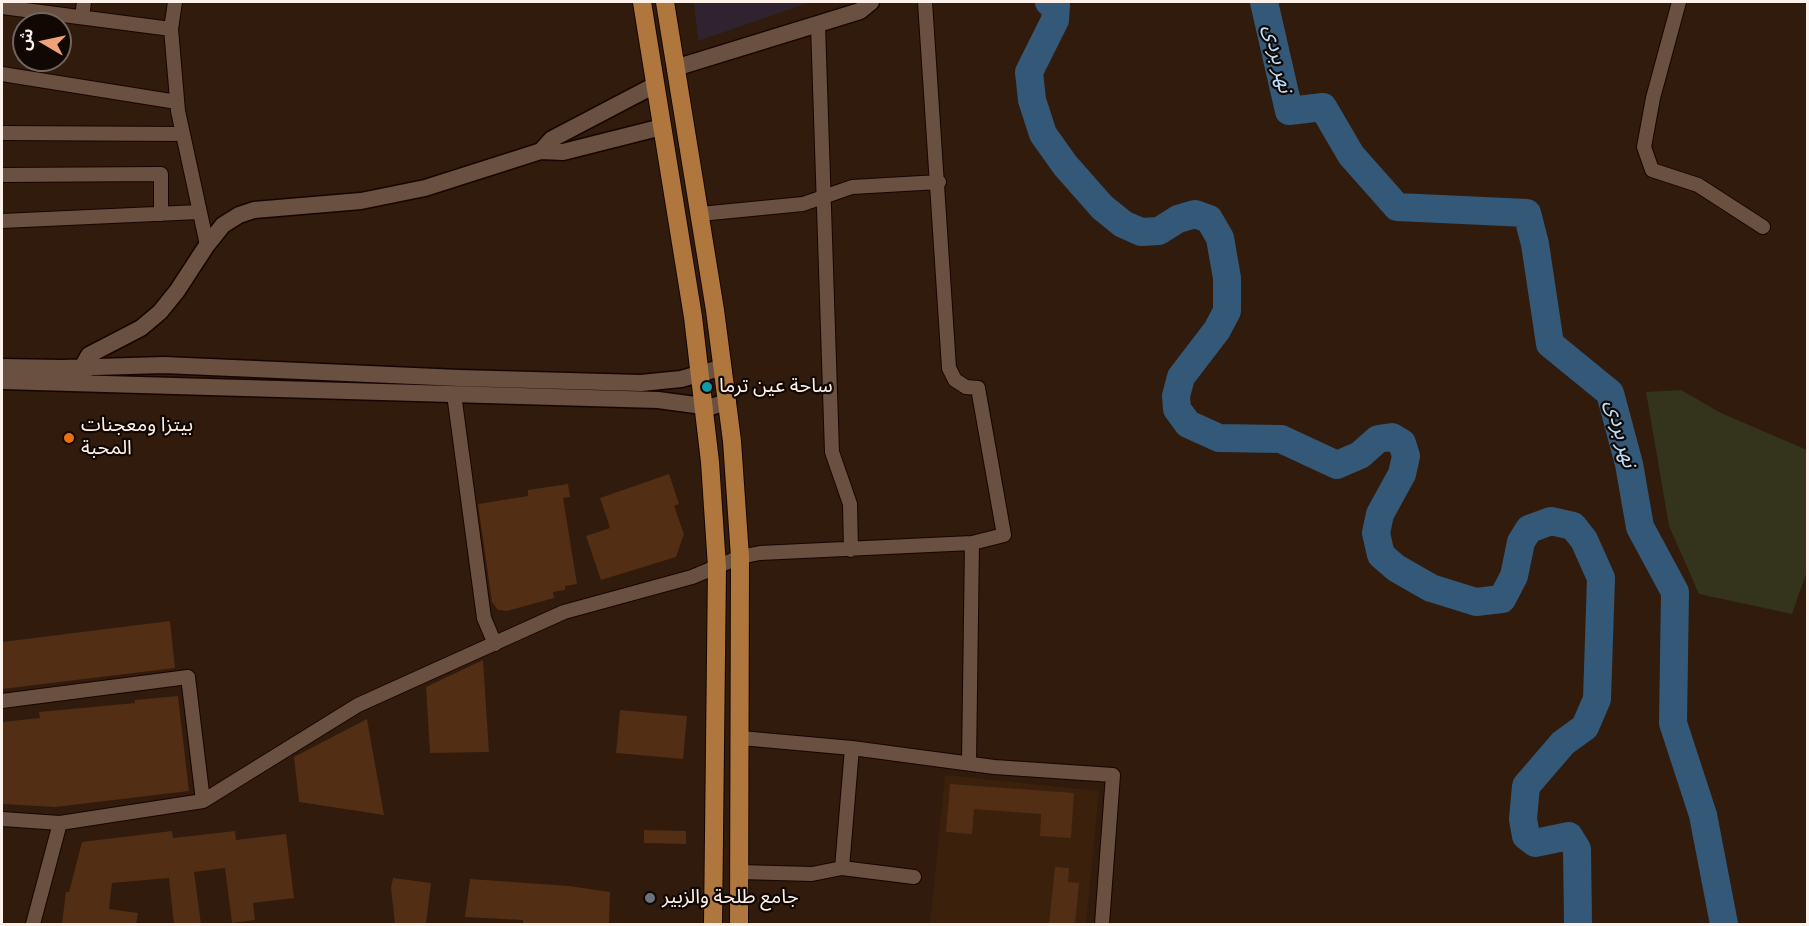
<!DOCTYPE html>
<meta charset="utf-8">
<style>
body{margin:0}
#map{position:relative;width:1809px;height:926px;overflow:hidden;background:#301b0c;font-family:"Roboto Condensed","Noto Sans Arabic",sans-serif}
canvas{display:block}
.frame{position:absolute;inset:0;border:3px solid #fef1e9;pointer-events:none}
.north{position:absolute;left:12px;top:12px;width:60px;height:60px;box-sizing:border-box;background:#110803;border:2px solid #70655f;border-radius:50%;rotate:279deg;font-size:16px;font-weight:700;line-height:24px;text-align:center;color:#fef1e9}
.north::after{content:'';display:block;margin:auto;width:21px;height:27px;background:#f0a27a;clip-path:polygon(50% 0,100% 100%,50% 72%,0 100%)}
</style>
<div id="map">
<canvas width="1809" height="926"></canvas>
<div class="frame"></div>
<div class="north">ش</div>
</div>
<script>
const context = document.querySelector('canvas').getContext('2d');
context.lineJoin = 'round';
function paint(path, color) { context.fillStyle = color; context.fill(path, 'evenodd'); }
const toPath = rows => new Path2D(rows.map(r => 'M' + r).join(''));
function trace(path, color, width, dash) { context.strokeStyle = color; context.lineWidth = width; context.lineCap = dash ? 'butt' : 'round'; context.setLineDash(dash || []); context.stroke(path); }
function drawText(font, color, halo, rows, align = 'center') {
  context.font = font + ' "Roboto Condensed","Noto Sans Arabic",sans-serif'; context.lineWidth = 4.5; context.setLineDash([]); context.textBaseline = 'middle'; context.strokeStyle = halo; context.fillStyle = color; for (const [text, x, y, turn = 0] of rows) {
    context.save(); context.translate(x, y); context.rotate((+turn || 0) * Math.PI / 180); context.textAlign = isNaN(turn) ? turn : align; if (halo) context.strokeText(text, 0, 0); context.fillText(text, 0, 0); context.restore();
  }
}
const built = toPath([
 [945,775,1099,791,1086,924,930,924]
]);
const industrial = toPath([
 [694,2,811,2,698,41]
]);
const green = toPath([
 [1681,390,1721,413,1807,450,1807,571,1792,614,1699,594,1669,526,1646,392]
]);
const river = toPath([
 [1049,2,1056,5,1055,20,1029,72,1032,100,1043,134,1065,165,1102,207,1123,224,1141,232,1159,231,1178,219,1195,214,1209,219,1220,238,1227,278,1227,311,1217,330,1181,377,1176,396,1177,409,1188,424,1219,438,1281,439,1337,465,1360,455,1378,439,1392,437,1402,443,1406,456,1402,474,1380,514,1376,533,1381,555,1396,568,1431,588,1476,602,1502,599,1514,576,1521,542,1529,529,1551,521,1573,526,1584,540,1601,578,1597,699,1585,727,1563,743,1526,786,1523,819,1526,836,1535,843,1569,836,1577,849,1578,924],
 [1264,2,1289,111,1323,107,1351,155,1397,207,1527,213,1535,244,1550,344,1610,393,1629,464,1640,527,1675,592,1673,723,1703,815,1724,924]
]);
const building = toPath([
 [669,474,679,504,674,506,684,534,676,557,601,580,586,536,610,528,600,498],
 [568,484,570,497,563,498,577,584,565,586,565,590,553,592,554,598,507,611,498,610,492,602,478,504,528,496,528,490],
 [170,621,175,668,2,689,2,642],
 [483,660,489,752,430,753,426,687],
 [178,696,189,791,55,807,2,804,2,722,40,718,39,712,135,703,135,700],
 [620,710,687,716,683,759,616,753],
 [367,719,384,815,299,802,294,757],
 [950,784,1074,793,1071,838,1040,836,1041,814,974,809,972,834,946,832],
 [644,830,686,831,686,844,644,843],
 [172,831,173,838,235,831,236,840,286,834,294,898,253,903,255,920,232,923,225,868,194,872,201,924,174,924,169,878,112,883,109,909,138,913,136,924,62,924,66,892,69,892,82,842],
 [1055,867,1069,868,1068,882,1079,883,1075,924,1049,924],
 [393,878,431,883,426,924,395,924,391,888],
 [470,879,569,886,610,892,609,924,523,924,523,920,465,917]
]);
const minor = toPath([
 [175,2,171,29,178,111,207,245],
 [1679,2,1653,98,1644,147,1652,170,1698,185,1763,227],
 [2,7,171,29],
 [82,17,84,2],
 [818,25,832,452,850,504,851,550],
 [2,74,177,102],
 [2,133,183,134],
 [2,175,161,174,161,214],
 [700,214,803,204,852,187,939,182],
 [2,221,199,212],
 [454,394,484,618,495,644],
 [2,701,188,677,203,801],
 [741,738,852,748,994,767,1113,775,1102,924],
 [969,763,972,543],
 [2,819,60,823,203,801,358,705,564,612,692,577,740,557,760,553,972,543,1004,535,978,388,966,387,955,380,949,368,925,2],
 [842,868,852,748],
 [740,872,812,874,842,868,914,877],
 [33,924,60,823]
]);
const tertiary = toPath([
 [675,68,860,11,871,2],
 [541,151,552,139,655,85],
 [2,367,62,368,164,365,459,378,641,383,681,379,713,370,724,372],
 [84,374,85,362,89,355,141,328,160,312,177,291,207,245,223,225,239,215,254,210,361,201,425,188,541,151,563,152,662,127],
 [2,381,658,400,710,407,728,402]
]);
const primary = toPath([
 [642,2,693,317,710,462,717,567,713,924],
 [665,2,715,310,732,441,740,557,739,924]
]);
const markers = [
 [707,387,6,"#0f9aa8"],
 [69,438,6,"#e8710a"],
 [650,898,6,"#6b7280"]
];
const poiNames = [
 ["ساحة عين ترما",719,387],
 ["بيتزا ومعجنات",81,426],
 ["المحبة",81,449],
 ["جامع طلحة والزبير",662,898]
];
const waterNames = [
 ["نهر بردى",1277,59,77],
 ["نهر بردى",1620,434,75]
];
paint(built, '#3b200c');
paint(industrial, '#30232f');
paint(green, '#33341b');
trace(river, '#345877', 28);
paint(building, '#522e14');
trace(minor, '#170500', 16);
trace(tertiary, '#170500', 19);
trace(primary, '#170500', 20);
trace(minor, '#695040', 14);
trace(tertiary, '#695040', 16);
trace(primary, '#af773e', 18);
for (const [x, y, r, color] of markers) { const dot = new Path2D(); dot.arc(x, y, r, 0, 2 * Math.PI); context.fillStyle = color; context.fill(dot); trace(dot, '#110803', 2); }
drawText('20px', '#fef1e9', '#110803', poiNames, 'left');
drawText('italic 21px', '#bcdffe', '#110803', waterNames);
</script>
